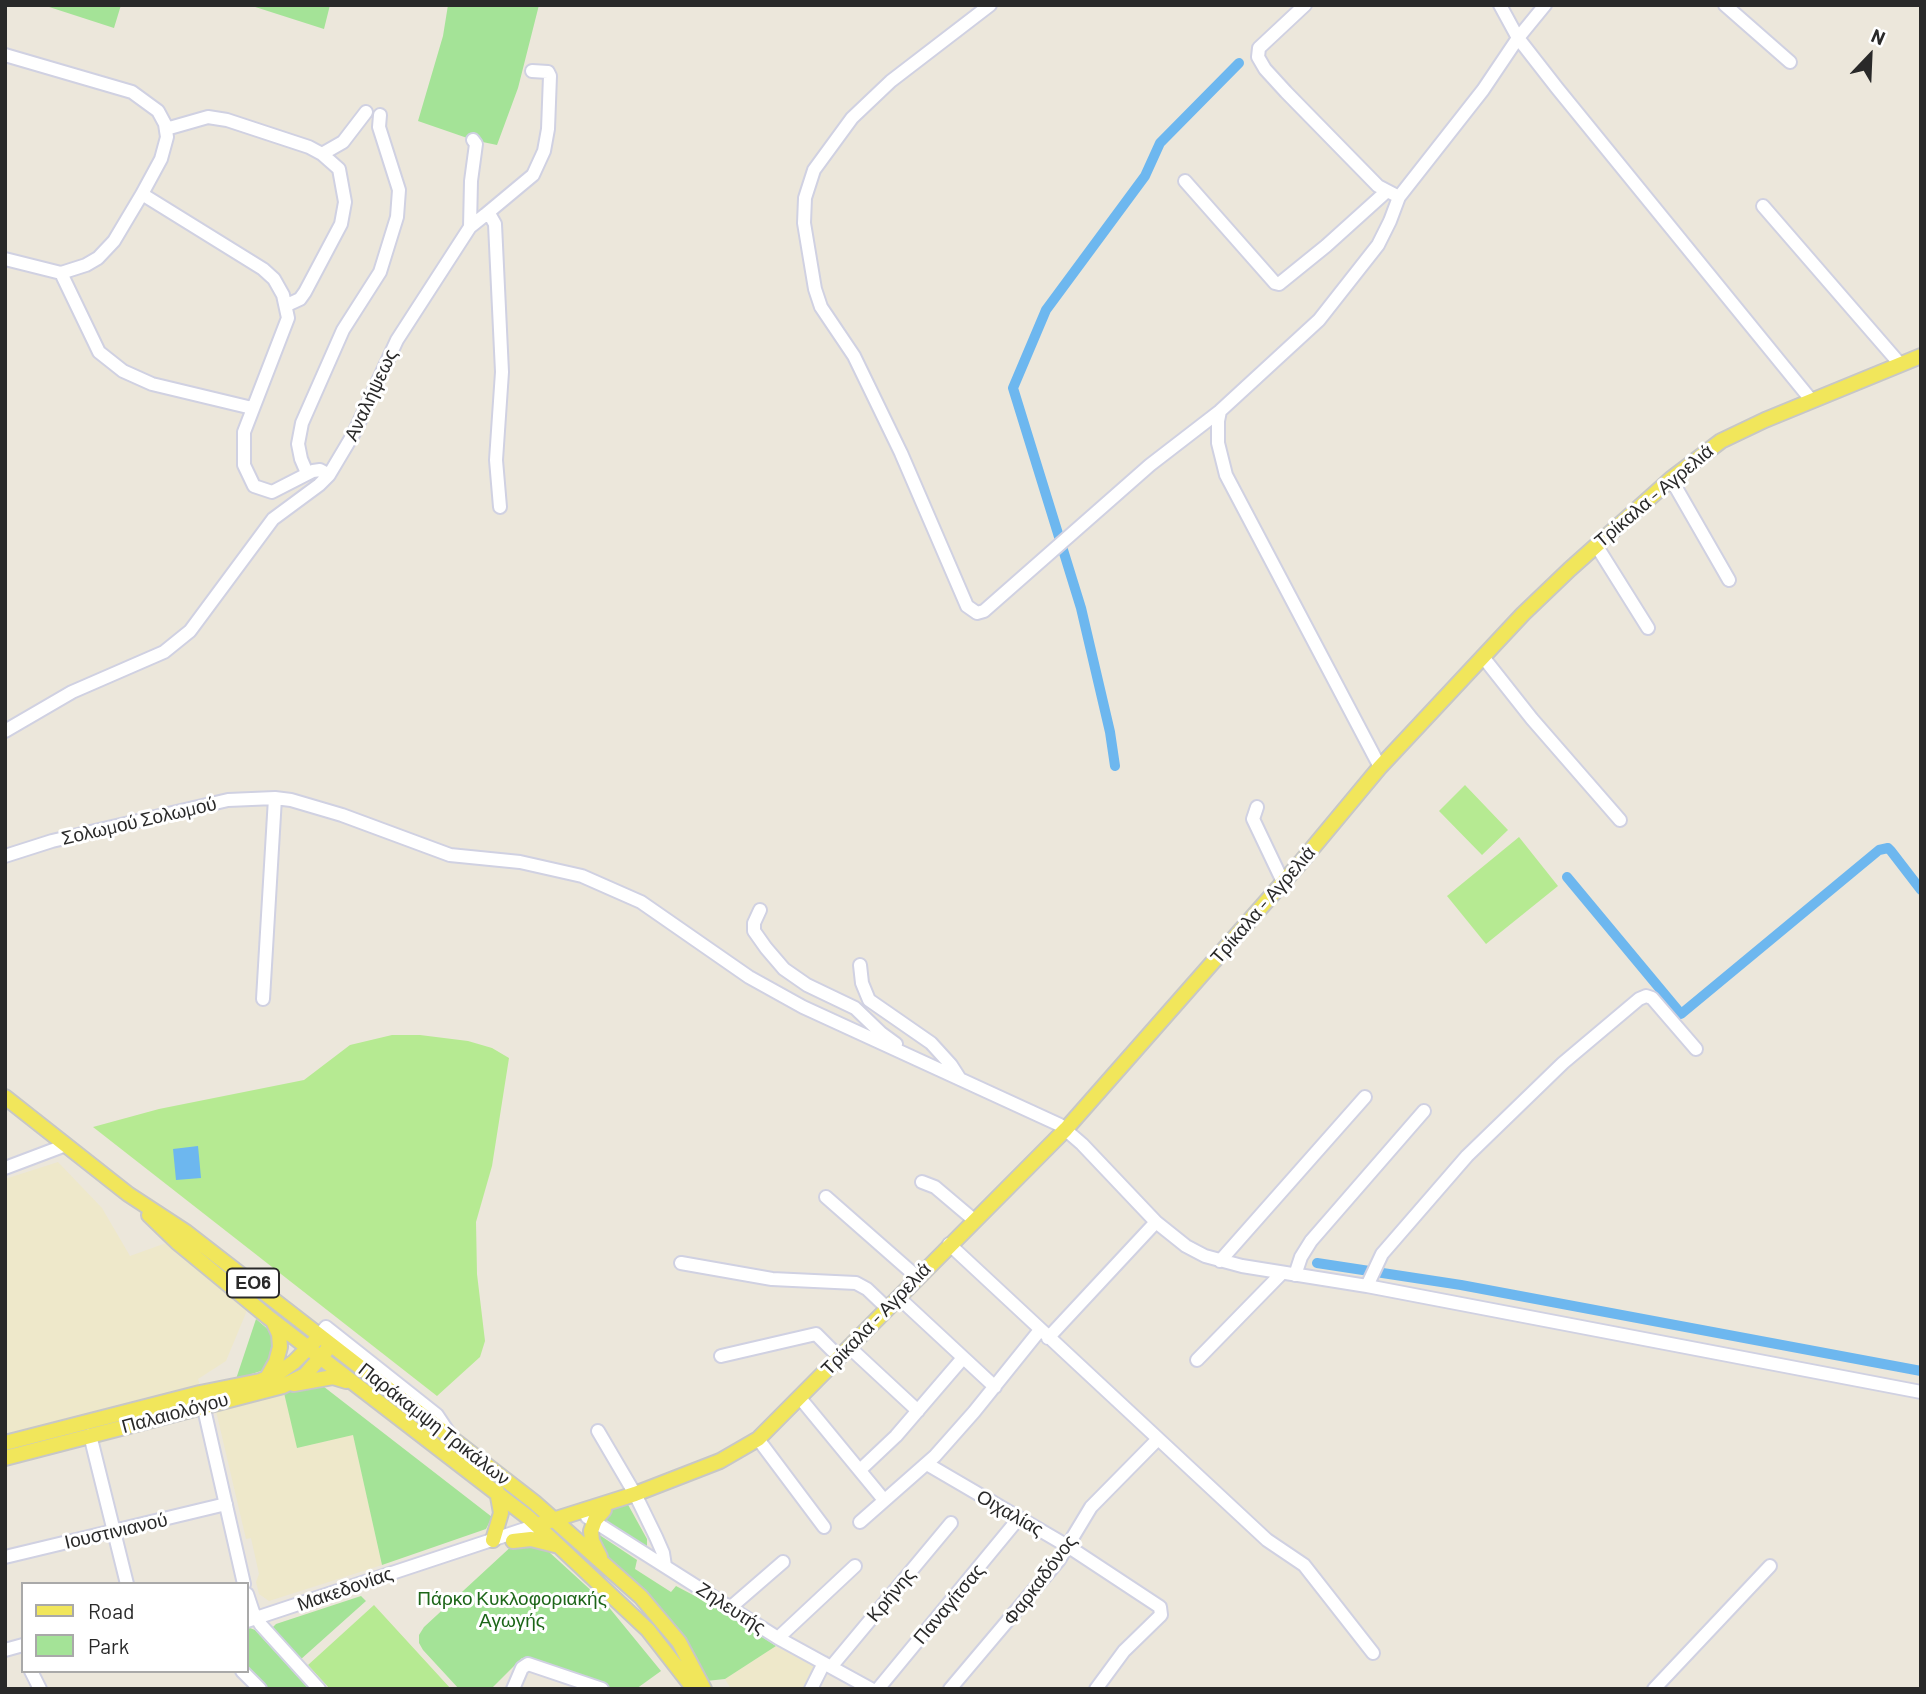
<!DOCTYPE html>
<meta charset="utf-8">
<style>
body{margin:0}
#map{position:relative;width:1926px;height:1694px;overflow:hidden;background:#ece7db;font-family:Barlow,sans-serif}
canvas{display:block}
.frame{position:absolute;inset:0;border:7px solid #292929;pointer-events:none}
.legend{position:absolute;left:21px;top:1582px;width:228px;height:91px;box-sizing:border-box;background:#fff;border:2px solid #a9a9a9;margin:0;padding:9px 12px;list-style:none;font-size:21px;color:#292929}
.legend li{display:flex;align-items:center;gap:14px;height:35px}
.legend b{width:35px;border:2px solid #a9a9a9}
.north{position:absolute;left:1835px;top:21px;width:70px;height:70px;-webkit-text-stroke:5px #fff;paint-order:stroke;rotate:23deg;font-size:19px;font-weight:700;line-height:28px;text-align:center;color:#292929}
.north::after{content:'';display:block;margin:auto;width:24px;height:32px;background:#292929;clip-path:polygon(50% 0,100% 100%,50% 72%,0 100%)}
</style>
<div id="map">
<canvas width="1926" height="1694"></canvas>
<div class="frame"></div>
<ul class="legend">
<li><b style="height:9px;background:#f1e65b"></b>Road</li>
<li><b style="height:19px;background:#a4e397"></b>Park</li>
</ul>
<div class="north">N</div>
</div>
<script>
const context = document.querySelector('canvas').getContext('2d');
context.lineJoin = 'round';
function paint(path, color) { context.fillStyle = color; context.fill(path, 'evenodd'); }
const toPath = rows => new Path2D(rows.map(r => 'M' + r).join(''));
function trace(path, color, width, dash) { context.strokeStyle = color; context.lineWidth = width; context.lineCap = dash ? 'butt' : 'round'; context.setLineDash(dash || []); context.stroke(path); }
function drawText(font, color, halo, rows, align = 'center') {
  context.font = font + ' Barlow,sans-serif'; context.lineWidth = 6; context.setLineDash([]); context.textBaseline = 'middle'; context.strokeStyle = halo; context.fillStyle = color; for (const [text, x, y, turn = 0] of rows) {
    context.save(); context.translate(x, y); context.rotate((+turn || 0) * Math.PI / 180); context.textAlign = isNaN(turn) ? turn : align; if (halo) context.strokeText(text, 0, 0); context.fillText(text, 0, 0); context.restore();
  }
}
const education = toPath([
 [58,1162,102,1208,130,1256,166,1243,248,1308,226,1361,198,1379,200,1385,5,1435,5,1179],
 [284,1393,298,1448,353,1434,382,1565,269,1601,259,1594,256,1582,259,1574,251,1538,246,1539,216,1411],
 [776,1646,817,1668,806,1689,731,1689,725,1679]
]);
const green = toPath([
 [43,5,121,5,114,28],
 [249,5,330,5,324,29],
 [448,5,539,5,518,88,497,145,473,140,418,121,443,36],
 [256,1319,270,1331,276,1347,264,1370,236,1379],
 [319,1383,492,1517,486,1529,382,1565,353,1435,297,1448,284,1393],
 [626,1501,647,1539,647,1547,602,1520,607,1511],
 [598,1534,637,1560,635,1569,671,1592,676,1586,712,1605,776,1646,725,1679,706,1681,599,1554],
 [515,1543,541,1547,548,1551,607,1605,661,1671,636,1689,610,1689,522,1658,491,1689,459,1689,423,1650,419,1643,419,1635,424,1627],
 [361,1596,366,1601,300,1660,272,1628,276,1624],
 [250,1628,255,1630,309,1689,268,1689,247,1668,247,1629]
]);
const pitch = toPath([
 [1465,785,1508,830,1482,855,1439,811],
 [1519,837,1558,886,1486,944,1447,896],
 [392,1035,420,1035,468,1041,492,1048,509,1058,492,1166,476,1222,477,1274,485,1341,480,1357,437,1396,93,1127,159,1109,304,1080,350,1045],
 [374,1605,451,1689,330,1689,308,1665]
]);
const water = toPath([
 [198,1146,201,1178,176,1180,173,1149]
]);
const canal = toPath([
 [1115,766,1110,732,1081,608,1013,388,1046,310,1145,176,1160,143,1239,63],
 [1567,877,1681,1014,1879,850,1888,848,1891,851,1921,890],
 [1317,1263,1461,1285,1921,1371]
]);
const minor = toPath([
 [990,5,891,81,852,118,814,170,805,198,804,223,815,289,821,307,854,356,901,453,967,606,977,613,984,611,1150,465,1220,411,1319,320,1378,245,1390,221,1399,197,1378,186,1286,92,1265,69,1258,57,1259,48,1305,5],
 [1500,5,1518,38,1557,88,1812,401],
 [1725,5,1790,62],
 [5,55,132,92,158,111,165,124,167,137,161,159,142,194,114,241,98,258,86,265,61,273,5,259],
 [166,129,208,117,227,120,309,147,322,154,339,169,345,202,341,224,305,292,300,299,287,305],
 [322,154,343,142,366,112],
 [1185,181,1275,283,1279,284,1326,246,1387,191],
 [142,194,263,269,274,279,283,295,288,318,244,432,244,465,254,486,272,492,313,471,320,470,329,475],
 [1399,197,1483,90,1518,38,1545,5],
 [1763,206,1900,364],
 [485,215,533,175,544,151,548,129,550,76,548,72,532,71],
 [470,227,471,181,476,144,473,140],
 [61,273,99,352,123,371,152,384,252,408],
 [1220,411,1218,421,1218,443,1226,475,1380,767],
 [307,473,301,459,298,444,302,423,343,330,380,272,397,217,399,190,379,127,380,115],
 [1671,479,1729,580],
 [1596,545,1648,628],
 [1483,657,1532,719,1620,820],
 [5,731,72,692,164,652,190,631,273,519,319,485,329,475,354,433,397,340,470,227,485,215,491,217,495,224,502,372,496,460,500,507],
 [1257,807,1253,819,1283,882],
 [5,856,52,841,228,800,275,798,291,800,342,815,450,855,520,862,582,876,641,902,749,977,803,1007,1060,1125,1082,1144,1156,1222,1186,1246,1205,1256,1242,1266,1367,1286,1921,1392],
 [760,910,754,923,754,931,766,948,784,969,807,985,855,1008,881,1033,896,1044],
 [860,965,862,983,869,1000,931,1043,951,1065,960,1079],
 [263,999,275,798],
 [5,1168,66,1145],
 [922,1182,935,1187,974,1220],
 [826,1197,917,1277],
 [949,1244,1267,1540,1304,1565,1373,1653],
 [1220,1261,1365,1097],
 [681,1263,772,1279,856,1283,867,1289,887,1308],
 [1295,1275,1301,1257,1311,1241,1424,1111],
 [1367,1286,1382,1254,1467,1156,1563,1063,1639,999,1646,996,1652,998,1696,1049],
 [898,1297,995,1387],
 [319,1335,326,1327,437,1415,449,1433],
 [1048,1338,1156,1222],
 [849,1347,918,1411],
 [721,1356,816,1334,840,1358],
 [1197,1360,1282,1273],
 [800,1398,884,1500],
 [202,1400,244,1584],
 [598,1431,635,1494,656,1537,663,1553,665,1566],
 [90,1435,127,1584],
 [758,1439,824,1527],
 [927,1464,1069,1547,1160,1607,1161,1615,1124,1651,1096,1689],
 [860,1470,896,1436,963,1358],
 [587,1517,778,1638,871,1689],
 [860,1522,935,1456,974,1412,1040,1330],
 [5,1557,226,1504],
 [247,1594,253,1612,261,1625,319,1689],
 [731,1607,783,1562],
 [247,1621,537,1525],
 [778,1638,855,1566],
 [5,1650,23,1645],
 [831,1667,951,1523],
 [31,1671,40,1689],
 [242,1671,260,1689],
 [513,1689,522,1668,528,1664,602,1689],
 [811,1689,824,1663],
 [878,1689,1019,1518],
 [950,1689,1059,1560,1091,1507,1157,1440],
 [1654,1689,1770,1566]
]);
const major = toPath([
 [5,1097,128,1194,186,1232,534,1502,641,1597,679,1642,704,1689],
 [149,1215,177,1242,268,1317,529,1518,648,1630,694,1689],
 [267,1378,276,1362,280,1347,279,1334,274,1323],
 [294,1384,333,1377,346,1381],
 [5,1443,200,1393,260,1381,277,1374,294,1362,314,1342],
 [5,1458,283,1386,305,1375,326,1351],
 [537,1525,635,1494,720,1461,758,1439,1066,1129,1301,862,1380,767,1523,614,1570,569,1671,479,1721,441,1765,420,1921,356],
 [493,1540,501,1513,497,1491],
 [513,1541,531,1539,555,1545],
 [600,1557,592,1541,591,1531,595,1520,604,1510]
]);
const shields = [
 [253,1283,52]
];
const shieldNames = [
 ["ΕΟ6",253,1283]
];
const streetNames = [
 ["Αναλήψεως",371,395,-65],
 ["Τρίκαλα - Αγρελιά",1654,496,-40],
 ["Σολωμού Σολωμού",139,821,-13],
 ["Τρίκαλα - Αγρελιά",1263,905,-49],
 ["Τρίκαλα - Αγρελιά",876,1319,-46],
 ["Παλαιολόγου",175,1413,-15],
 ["Παράκαμψη Τρικάλων",434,1424,38],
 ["Οιχαλίας",1010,1513,30],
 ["Ιουστινιανού",116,1531,-13],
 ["Φαρκαδόνος",1040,1580,-53],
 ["Μακεδονίας",345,1589,-19],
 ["Κρήνης",891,1595,-50],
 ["Παναγίτσας",949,1604,-50],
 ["Ζηλευτής",731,1608,33]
];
const parkNames = [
 ["Πάρκο Κυκλοφοριακής",512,1599],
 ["Αγωγής",512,1621]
];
paint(education, '#eee8ca');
paint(green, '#a4e397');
paint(pitch, '#b6ea92');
paint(water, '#6db7ef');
trace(canal, '#6db7ef', 10);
trace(minor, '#d0d1e2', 16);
trace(major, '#c7c7c7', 18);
trace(minor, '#fff', 12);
trace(major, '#f1e65b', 14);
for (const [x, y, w] of shields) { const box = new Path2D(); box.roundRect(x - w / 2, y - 14.5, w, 29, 5); context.fillStyle = '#fff'; context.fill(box); trace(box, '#292929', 2); }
drawText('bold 18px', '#292929', null, shieldNames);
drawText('19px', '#292929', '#fff', streetNames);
drawText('19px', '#1d6619', '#fff', parkNames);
</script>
